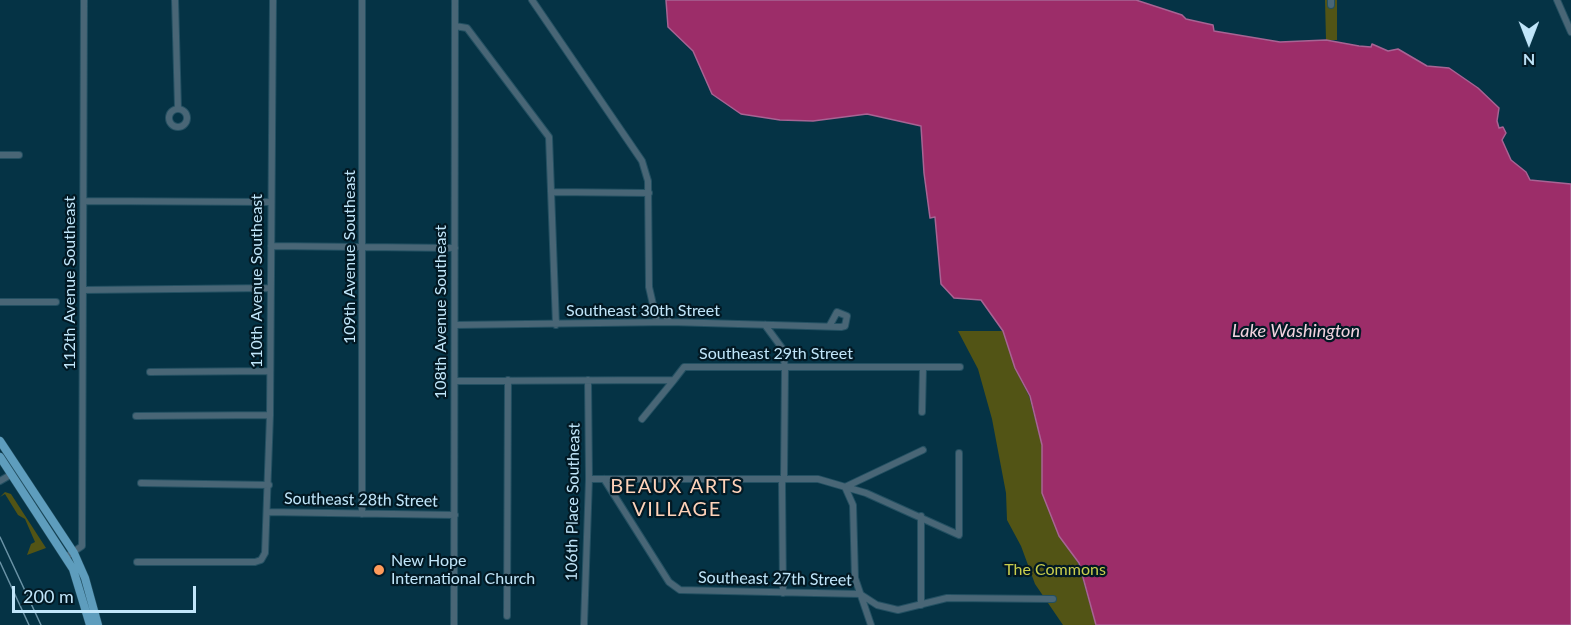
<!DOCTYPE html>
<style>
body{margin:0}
#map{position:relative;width:1571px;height:625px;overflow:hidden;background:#053345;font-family:Lato,sans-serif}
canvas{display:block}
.north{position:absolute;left:1499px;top:12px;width:60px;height:60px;-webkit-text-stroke:4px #021924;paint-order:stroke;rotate:180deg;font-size:16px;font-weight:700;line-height:24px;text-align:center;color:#c1e6fa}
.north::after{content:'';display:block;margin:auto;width:21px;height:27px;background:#c1e6fa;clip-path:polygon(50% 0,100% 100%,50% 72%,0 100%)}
.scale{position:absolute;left:12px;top:586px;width:184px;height:27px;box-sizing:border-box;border:3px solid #c1e6fa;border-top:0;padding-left:8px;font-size:18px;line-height:21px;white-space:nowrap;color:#c1e6fa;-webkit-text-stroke:4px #021924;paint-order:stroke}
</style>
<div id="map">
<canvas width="1571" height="625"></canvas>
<div class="north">N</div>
<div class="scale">200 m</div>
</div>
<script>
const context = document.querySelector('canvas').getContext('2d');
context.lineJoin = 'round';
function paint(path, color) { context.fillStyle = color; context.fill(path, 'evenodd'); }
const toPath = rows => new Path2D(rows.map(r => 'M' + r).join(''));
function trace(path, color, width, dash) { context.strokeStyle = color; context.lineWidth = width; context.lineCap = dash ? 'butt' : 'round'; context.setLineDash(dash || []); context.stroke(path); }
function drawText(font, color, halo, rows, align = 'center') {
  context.font = font + ' Lato,sans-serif'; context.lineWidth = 4.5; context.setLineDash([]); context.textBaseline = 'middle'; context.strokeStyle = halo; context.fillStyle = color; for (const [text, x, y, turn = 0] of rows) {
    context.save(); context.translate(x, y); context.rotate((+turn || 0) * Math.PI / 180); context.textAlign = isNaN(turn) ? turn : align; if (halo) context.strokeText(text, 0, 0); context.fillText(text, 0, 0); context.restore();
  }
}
const green = toPath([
 [1325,0,1337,0,1337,40,1326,40],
 [958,331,1004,331,1015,368,1029,396,1042,445,1043,493,1060,535,1078,563,1096,625,1063,625,1035,584,1021,546,1007,520,1006,493,992,419,978,369],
 [5,492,11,494,46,548,27,555,31,544,35,542,25,519,18,515,5,494,0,497]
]);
const water = toPath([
 [666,0,1136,0,1182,15,1186,19,1213,25,1214,31,1280,42,1326,40,1359,46,1371,47,1372,44,1388,51,1398,49,1427,66,1449,68,1478,88,1499,108,1497,121,1499,128,1503,127,1506,133,1502,140,1511,160,1526,172,1530,180,1571,184,1571,625,1096,625,1079,563,1059,536,1042,493,1042,445,1030,396,1015,368,1003,331,981,300,954,298,941,284,935,217,930,218,924,173,921,126,867,114,813,121,780,120,741,114,712,94,693,51,668,27,666,0]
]);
const minor = toPath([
 [175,0,178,108],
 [532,0,642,161,648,181,649,287,657,322],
 [1331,0,1331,5],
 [1557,0,1571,32],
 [455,26,467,28,549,137,556,325],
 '169 118a9 9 0 1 1 18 0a9 9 0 1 1-18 0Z',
 [0,155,19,155],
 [552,192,649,193],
 [84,201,270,202],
 [271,246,455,248],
 [83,290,270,288],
 [0,302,56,302],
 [654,309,663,313,670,322],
 [455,325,670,322,841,327,845,326,847,316,837,312,830,325],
 [765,325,782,348,785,367,784,477,782,483,783,593],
 [150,372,270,371],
 [455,381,674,380,684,367,960,367],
 [922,412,923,368],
 [136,416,270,415],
 [642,419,674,380],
 [589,479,818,479,866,493,959,535,959,453],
 [604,479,669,582,680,590,860,594,877,605,898,610,947,598,1053,599],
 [0,481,12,474],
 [141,483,269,485],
 [845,487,853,505,855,578,871,625],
 [845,487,923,450],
 [267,512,455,515],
 [362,514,362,0],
 [66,557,82,546,84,0],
 [137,562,255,562,261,560,265,553,270,415,273,0],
 [921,605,921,516],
 [507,616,508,380],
 [584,624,589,479,588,380],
 [454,625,455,0]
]);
const major = toPath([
 [0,441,74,553,85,578,98,625],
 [0,457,73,569,90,625]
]);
const tram = toPath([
 [0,537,41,625],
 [0,562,29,625]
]);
const markers = [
 [379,570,6,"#ff9b5b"]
];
const streetNames = [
 ["109th Avenue Southeast",350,257,-90],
 ["110th Avenue Southeast",257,281,-90],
 ["112th Avenue Southeast",70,283,-90],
 ["Southeast 30th Street",643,311],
 ["108th Avenue Southeast",441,312,-90],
 ["Southeast 29th Street",776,354],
 ["Southeast 28th Street",361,500,1],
 ["106th Place Southeast",573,502,-89],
 ["Southeast 27th Street",775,579,1]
];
const poiNames = [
 ["New Hope",391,561],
 ["International Church",391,579]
];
const parkNames = [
 ["The Commons",1055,570]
];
const waterNames = [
 ["Lake Washington",1296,331]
];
const quarterNames = [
 ["BEAUX ARTS",677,487],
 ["VILLAGE",677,510]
];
paint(green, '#525415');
paint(water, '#9c2d69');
trace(water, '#a76494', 1.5);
trace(minor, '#235062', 8);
trace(major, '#235062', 9);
trace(minor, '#496676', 6);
trace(major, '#5e9dbd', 8);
trace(tram, '#6992a5', 1.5);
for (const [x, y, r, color] of markers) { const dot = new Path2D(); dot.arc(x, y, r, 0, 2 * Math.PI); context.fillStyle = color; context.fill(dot); trace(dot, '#021924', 2); }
drawText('16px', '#c1e6fa', '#021924', streetNames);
drawText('16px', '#c1e6fa', '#021924', poiNames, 'left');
drawText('16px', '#c9ce4d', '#021924', parkNames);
drawText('italic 18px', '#f2d3df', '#021924', waterNames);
context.letterSpacing = '1.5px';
drawText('20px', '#fed2b9', '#021924', quarterNames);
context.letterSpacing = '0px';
</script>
